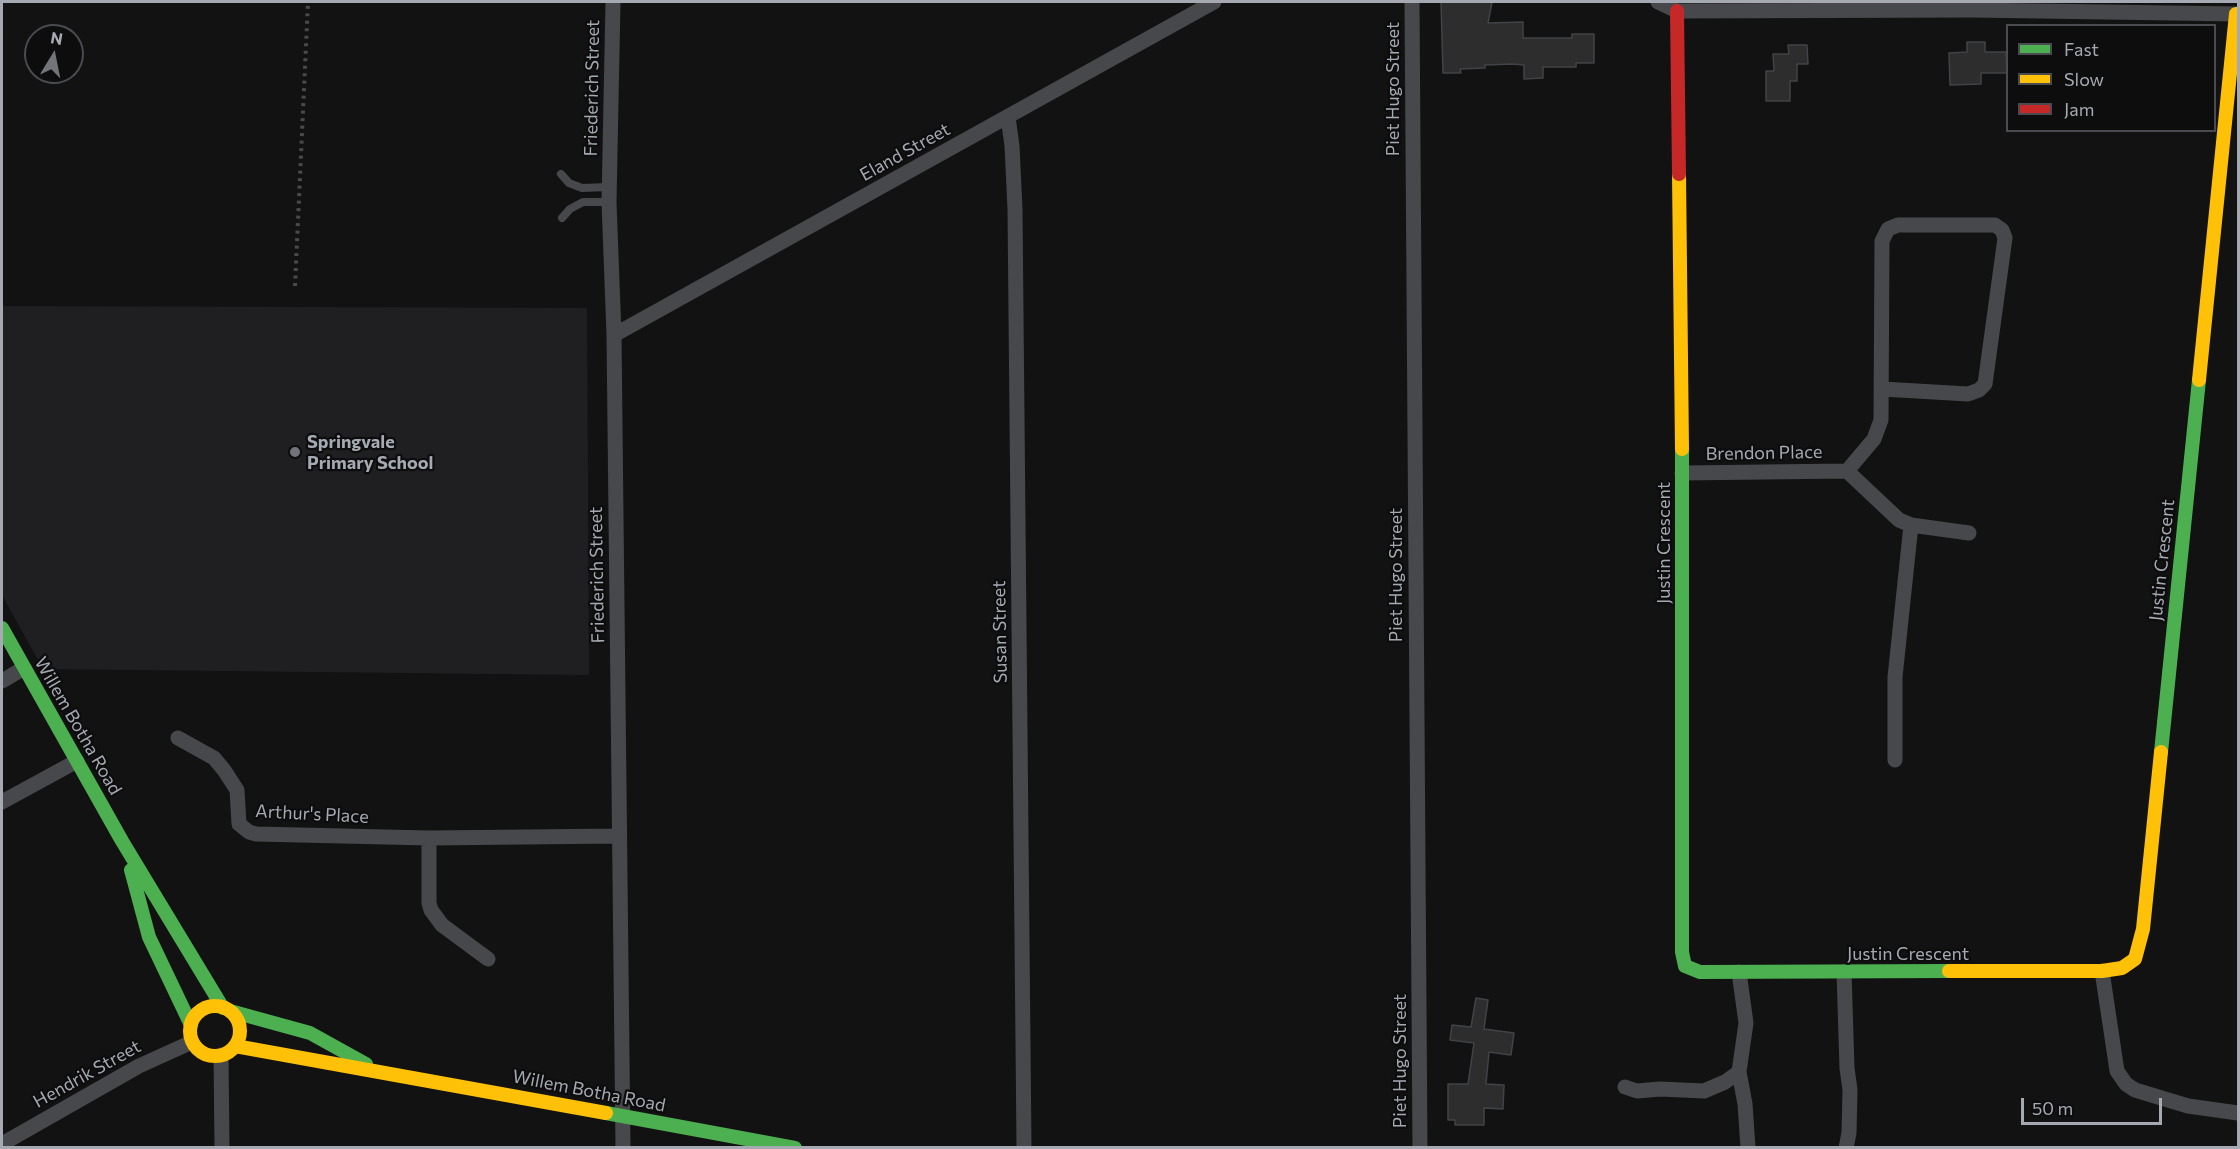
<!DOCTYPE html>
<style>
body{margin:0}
#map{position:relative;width:2240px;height:1149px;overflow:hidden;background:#121213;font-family:Commissioner,sans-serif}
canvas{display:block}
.frame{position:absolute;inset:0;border:3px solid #a5a9b2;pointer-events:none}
.legend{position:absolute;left:2006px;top:24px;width:210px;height:108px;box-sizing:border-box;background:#0d0d0e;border:2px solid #4a4b50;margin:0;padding:8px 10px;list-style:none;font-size:18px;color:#a5a9b2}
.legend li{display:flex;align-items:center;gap:12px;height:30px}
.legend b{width:30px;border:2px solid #4a4b50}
.north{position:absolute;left:24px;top:24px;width:60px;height:60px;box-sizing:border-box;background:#0d0d0e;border:2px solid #4a4b50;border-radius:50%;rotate:10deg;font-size:16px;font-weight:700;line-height:24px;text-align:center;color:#a5a9b2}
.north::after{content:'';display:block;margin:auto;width:21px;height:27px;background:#72747a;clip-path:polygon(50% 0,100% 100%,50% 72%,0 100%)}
.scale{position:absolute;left:2021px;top:1098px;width:141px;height:27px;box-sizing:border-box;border:3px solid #a5a9b2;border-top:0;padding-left:8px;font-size:18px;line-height:21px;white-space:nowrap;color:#a5a9b2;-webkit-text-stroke:4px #0d0d0e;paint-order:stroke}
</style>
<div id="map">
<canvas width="2240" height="1149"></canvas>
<div class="frame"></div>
<ul class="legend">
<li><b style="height:8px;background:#4caf50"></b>Fast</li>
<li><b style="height:8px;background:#ffc107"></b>Slow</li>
<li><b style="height:8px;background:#c62828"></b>Jam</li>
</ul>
<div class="north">N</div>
<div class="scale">50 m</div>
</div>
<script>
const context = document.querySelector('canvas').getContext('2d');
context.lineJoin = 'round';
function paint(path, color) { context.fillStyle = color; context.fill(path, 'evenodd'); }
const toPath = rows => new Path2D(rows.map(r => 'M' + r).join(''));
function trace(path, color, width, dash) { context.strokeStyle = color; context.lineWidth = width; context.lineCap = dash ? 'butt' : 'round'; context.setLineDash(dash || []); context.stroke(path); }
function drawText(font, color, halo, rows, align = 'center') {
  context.font = font + ' Commissioner,sans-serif'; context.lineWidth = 4.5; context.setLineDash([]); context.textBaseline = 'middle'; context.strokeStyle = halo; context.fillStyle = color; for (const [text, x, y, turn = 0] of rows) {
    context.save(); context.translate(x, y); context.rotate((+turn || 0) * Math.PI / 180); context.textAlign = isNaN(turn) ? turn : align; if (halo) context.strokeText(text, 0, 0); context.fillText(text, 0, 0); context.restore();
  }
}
const built = toPath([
 [2,306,587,308,589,675,43,669,2,595]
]);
const building = toPath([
 [1441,2,1492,2,1488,23,1523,22,1523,38,1572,38,1572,34,1594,34,1594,63,1576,63,1576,67,1543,67,1543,78,1524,79,1524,65,1513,64,1485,65,1485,68,1460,69,1461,73,1443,73,1441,2],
 [1967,42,1985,42,1985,52,2006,52,2007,73,1981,73,1981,84,1950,85,1949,53,1967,52,1967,42],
 [1788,45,1807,45,1808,64,1797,64,1797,81,1790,81,1790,101,1766,101,1766,71,1774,71,1773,54,1789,54,1788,45],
 [1476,998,1488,1000,1484,1029,1514,1033,1511,1055,1489,1052,1486,1084,1504,1085,1503,1109,1484,1108,1484,1125,1455,1125,1455,1120,1448,1120,1448,1084,1468,1084,1474,1043,1450,1040,1452,1025,1471,1027,1476,998]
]);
const path = toPath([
 [295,286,308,2]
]);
const lane = toPath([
 [561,174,569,183,582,188,609,187],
 [562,218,570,209,583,202,609,202]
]);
const street = toPath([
 [613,2,609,202,614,335,623,1148],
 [1412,2,1420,1148],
 [1658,2,1677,11,1972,10,2238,14],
 [1008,117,1012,146,1015,209,1024,1148],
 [614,335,1214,2],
 [1847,471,1874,439,1881,420,1882,241,1888,229,1898,225,1995,225,2002,230,2005,238,1985,384,1979,390,1968,394,1882,389],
 [1847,471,1899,520,1911,525,1969,533],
 [1682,473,1847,471],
 [2,681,24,668],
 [178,738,214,758,224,770,237,790,239,824,249,832,256,834,429,838,619,836],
 [1895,760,1895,677,1911,525],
 [2,802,77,761],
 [429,838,429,903,431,910,442,925,488,959],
 [2102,971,2117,1071,2126,1084,2135,1090,2188,1106,2238,1113],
 [1844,972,1847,1068,1850,1090,1849,1133,1846,1148],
 [221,1055,222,1148],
 [1739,1072,1745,1104,1748,1148],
 [1625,1087,1637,1091,1660,1089,1704,1091,1725,1082,1739,1072,1746,1023,1739,972],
 [2,1144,139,1066,192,1042]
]);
const fast = toPath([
 [1682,449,1682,952,1685,966,1700,972,1949,971],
 [2,628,122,841,223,1008],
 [2161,752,2199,380],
 [131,870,149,937,191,1025],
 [230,1011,310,1033,366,1064],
 [606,1113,795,1148]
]);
const slow = toPath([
 [1679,174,1682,449],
 [2199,380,2236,14],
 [1949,971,2102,971,2122,968,2135,959,2143,929,2161,752],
 '190 1031a25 25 0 1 1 50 0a25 25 0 1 1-50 0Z',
 [235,1046,606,1113]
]);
const jam = toPath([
 [1677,11,1679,174]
]);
const markers = [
 [295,452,6,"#72747a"]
];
const streetNames = [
 ["Friederich Street",592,88,-89],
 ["Piet Hugo Street",1393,89,-90],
 ["Eland Street",905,152,-29],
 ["Brendon Place",1764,453,-1],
 ["Justin Crescent",1664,543,-90],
 ["Justin Crescent",2162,560,-84],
 ["Friederich Street",597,575,-91],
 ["Piet Hugo Street",1396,575,-90],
 ["Susan Street",1000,632,-91],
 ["Willem Botha Road",78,726,60],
 ["Arthur's Place",312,814,3],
 ["Justin Crescent",1908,954],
 ["Piet Hugo Street",1400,1061,-90],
 ["Hendrik Street",87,1074,-29],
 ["Willem Botha Road",589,1091,11]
];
const poiNames = [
 ["Springvale",307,442],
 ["Primary School",307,463]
];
paint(built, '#1f1f21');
paint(building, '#2d2d2e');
trace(building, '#424346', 1.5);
trace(path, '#484a4c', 4, [3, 4.5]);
trace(lane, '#47484b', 8);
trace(street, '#47484b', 15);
trace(fast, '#4caf50', 14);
trace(slow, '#ffc107', 14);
trace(jam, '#c62828', 14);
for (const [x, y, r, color] of markers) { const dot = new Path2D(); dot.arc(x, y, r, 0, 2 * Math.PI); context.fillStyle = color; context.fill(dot); trace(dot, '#0d0d0e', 2); }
drawText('18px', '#a5a9b2', '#0d0d0e', streetNames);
drawText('bold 18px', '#a5a9b2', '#0d0d0e', poiNames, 'left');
</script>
